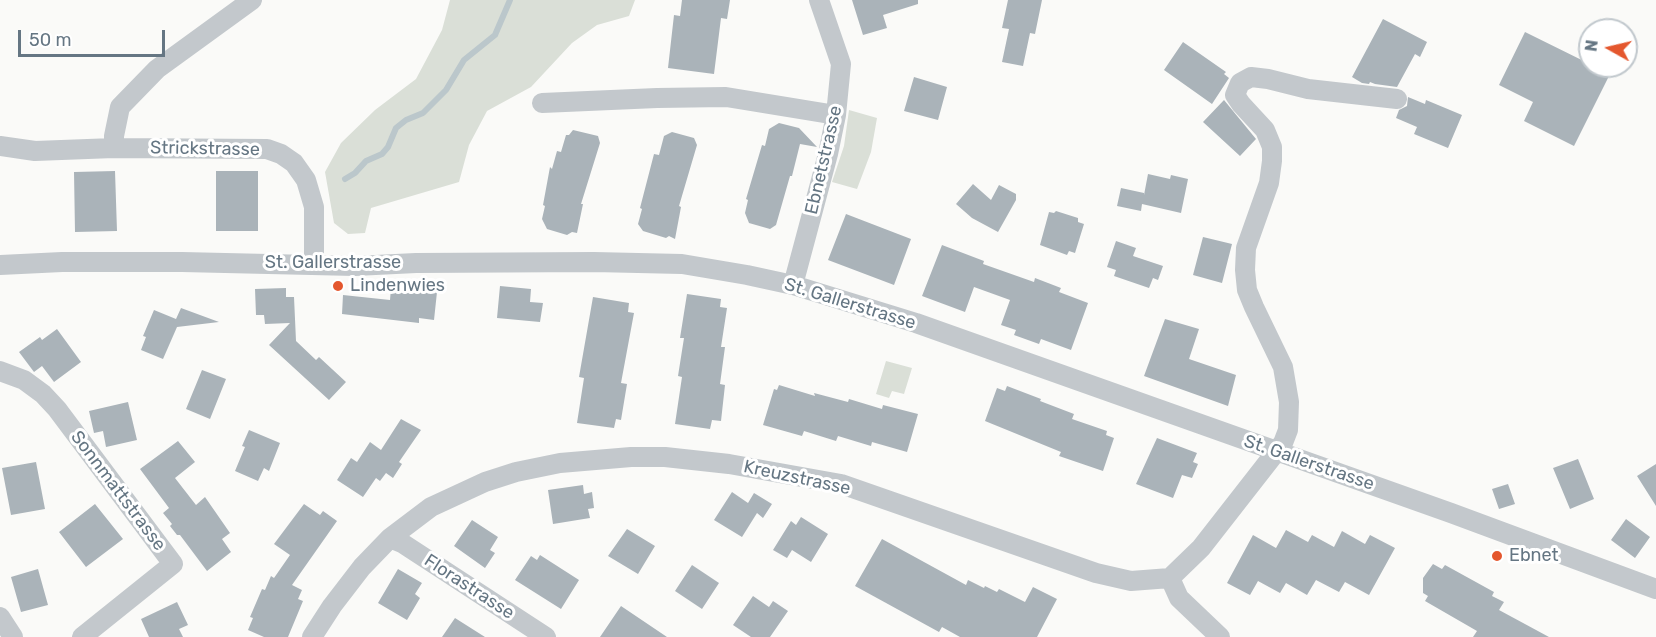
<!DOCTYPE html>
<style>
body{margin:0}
#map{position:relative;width:1656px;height:637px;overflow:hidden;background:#fafaf8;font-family:Rubik,sans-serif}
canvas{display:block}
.north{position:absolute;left:1578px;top:18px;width:60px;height:60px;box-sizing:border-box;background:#fff;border:2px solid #c1c8cd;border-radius:50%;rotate:278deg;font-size:16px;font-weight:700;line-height:24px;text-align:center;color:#657683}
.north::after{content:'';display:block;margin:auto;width:21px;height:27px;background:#e4572e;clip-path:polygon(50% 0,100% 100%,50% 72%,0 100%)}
.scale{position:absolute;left:18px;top:30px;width:147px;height:27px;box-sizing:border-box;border:3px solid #657683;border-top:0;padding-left:8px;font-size:18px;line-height:21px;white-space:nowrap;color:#657683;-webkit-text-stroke:4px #fff;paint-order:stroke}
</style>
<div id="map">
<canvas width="1656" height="637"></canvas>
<div class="north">N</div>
<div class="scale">50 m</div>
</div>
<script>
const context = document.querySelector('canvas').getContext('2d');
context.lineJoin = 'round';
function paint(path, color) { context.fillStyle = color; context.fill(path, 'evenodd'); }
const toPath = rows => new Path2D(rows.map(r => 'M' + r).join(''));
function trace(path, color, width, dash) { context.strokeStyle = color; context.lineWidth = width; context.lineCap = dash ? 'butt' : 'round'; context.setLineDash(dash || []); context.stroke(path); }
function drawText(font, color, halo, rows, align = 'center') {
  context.font = font + ' Rubik,sans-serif'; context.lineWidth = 6; context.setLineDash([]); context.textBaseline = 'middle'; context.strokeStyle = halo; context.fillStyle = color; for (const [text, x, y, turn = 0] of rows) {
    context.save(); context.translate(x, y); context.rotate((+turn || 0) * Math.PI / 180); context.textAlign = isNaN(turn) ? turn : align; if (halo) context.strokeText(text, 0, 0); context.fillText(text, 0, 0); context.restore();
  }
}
const green = toPath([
 [450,0,635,0,629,16,597,25,572,43,531,87,487,111,469,145,459,182,371,208,365,233,348,234,334,223,325,172,341,143,375,110,416,79,442,30],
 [849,110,877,118,871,152,857,189,832,182,844,146],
 [886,361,912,368,904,394,892,391,889,398,876,394]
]);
const stream = toPath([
 [345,179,355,173,366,161,382,154,388,147,396,128,406,120,423,113,446,90,464,60,495,35,510,0]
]);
const building = toPath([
 [682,0,730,0,727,19,721,18,714,74,668,68,674,15,680,16],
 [852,0,918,0,918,4,883,15,887,28,863,35],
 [1008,0,1042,0,1035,34,1030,33,1023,66,1002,62,1009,29,1002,28],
 [1383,19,1427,42,1420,57,1415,54,1397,87,1375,84,1370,82,1369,84,1362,83,1352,77],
 [1525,32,1610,74,1574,146,1524,121,1533,102,1499,85],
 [1183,42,1226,72,1224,74,1229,78,1212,104,1164,70],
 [914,77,947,87,938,120,904,111],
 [1408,97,1425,104,1426,100,1462,115,1448,148,1414,134,1417,127,1396,118,1399,110,1407,106],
 [1224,100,1256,139,1240,156,1203,122],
 [779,123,799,128,817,147,800,144,792,176,790,176,776,225,770,229,749,223,745,213,748,200,746,199,762,145,765,146,769,129],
 [573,130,598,136,600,143,581,204,583,204,577,233,572,232,567,235,547,229,542,219,545,206,543,205,550,167,552,169,557,151,561,152,566,135,569,135],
 [672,132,694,138,697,145,679,206,681,207,675,239,669,236,666,238,643,231,638,224,642,209,640,208,654,154,659,155,664,136],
 [115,171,117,231,75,232,74,172],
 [216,171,258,171,258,231,216,231],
 [1148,174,1170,179,1171,175,1188,179,1181,213,1142,204,1141,211,1117,206,1121,188,1144,193,1144,195],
 [973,184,991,200,999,185,1016,194,1016,200,998,232,972,218,956,204],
 [1056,211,1078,218,1078,222,1084,224,1075,253,1069,251,1067,255,1040,245,1049,212,1054,213],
 [846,214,911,239,894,285,828,260],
 [1203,237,1232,244,1222,283,1193,275],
 [1116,241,1136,248,1133,256,1163,266,1158,280,1153,278,1149,288,1114,276,1116,270,1107,267],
 [942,245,984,261,983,264,1034,282,1035,278,1061,288,1059,292,1088,303,1071,350,1041,339,1039,344,1014,335,1016,330,1001,325,1010,300,974,287,965,312,922,296],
 [500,286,531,289,530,302,543,303,540,322,497,318],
 [286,288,286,297,294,297,296,341,316,360,319,357,346,382,329,400,269,345,290,323,265,324,264,315,256,315,255,289],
 [391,288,437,292,434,320,419,318,419,323,342,314,343,295,390,300],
 [687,294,721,299,720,307,727,308,721,347,725,347,720,384,725,385,721,421,712,420,710,429,675,424,682,377,678,376,684,338,680,338],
 [593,297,629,303,628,312,634,313,621,383,627,384,621,420,616,419,614,428,577,423,584,378,579,377],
 [181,308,219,322,177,327,163,359,141,350,146,337,143,336,154,310,176,319],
 [1165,319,1199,329,1189,359,1236,375,1228,406,1144,376],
 [57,329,81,362,54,382,42,366,34,372,19,352,40,337,42,340],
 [202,370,226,379,210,419,186,409],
 [779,385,815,396,814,393,848,402,849,399,882,409,883,405,918,414,907,452,872,442,871,446,838,436,836,441,804,431,802,436,763,425,774,389,777,390],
 [1007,386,1041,399,1040,401,1074,414,1072,419,1107,431,1106,435,1114,438,1103,471,1059,456,1061,452,985,421,997,388,1005,391],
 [128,402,137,440,106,447,103,431,94,433,89,411],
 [401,419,421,430,399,462,402,464,393,478,386,473,380,481,376,478,363,497,337,480,351,458,357,462,370,442,381,450],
 [249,430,280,443,269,471,264,468,258,481,235,471,245,447,242,446],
 [1157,438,1197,453,1193,462,1198,464,1192,478,1182,475,1173,498,1136,484],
 [178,441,195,462,175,478,196,505,205,497,230,533,222,539,231,552,207,571,180,535,177,535,170,526,172,524,163,513,169,508,140,469],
 [1578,459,1594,499,1570,509,1553,468],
 [36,462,45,509,11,515,2,468],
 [1656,464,1656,506,1637,476],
 [1508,484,1515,504,1499,509,1492,489],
 [583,485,584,494,592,492,594,508,588,509,590,518,553,524,548,490],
 [732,492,748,503,754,493,772,504,763,518,757,513,742,537,714,520],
 [95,504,123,539,86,567,59,532],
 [304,504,320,515,323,511,337,521,292,585,302,590,298,599,303,601,288,637,264,637,248,630,253,618,250,617,262,589,265,590,271,576,274,578,290,555,274,544],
 [801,517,828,534,811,562,792,550,787,558,773,550,791,521,796,525],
 [1626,519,1650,537,1635,558,1611,540],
 [472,520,498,537,490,550,495,553,485,568,454,546],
 [627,529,655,546,638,574,608,556],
 [1286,530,1308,542,1312,535,1334,547,1342,531,1365,544,1370,535,1395,548,1369,595,1345,582,1339,592,1316,580,1307,595,1286,583,1280,593,1258,581,1250,595,1227,583,1253,535,1276,548],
 [882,539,966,585,968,580,984,588,985,586,997,592,999,589,1025,602,1033,587,1057,599,1037,637,960,637,942,627,939,632,855,586],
 [540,555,579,580,561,609,515,580,531,556,537,560],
 [1433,564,1442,569,1445,565,1494,592,1492,596,1504,602,1499,610,1549,637,1473,637,1477,631,1425,601,1428,596,1423,593,1423,578],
 [692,565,719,583,702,609,675,591],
 [38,569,48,605,21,612,11,577],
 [398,569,422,583,415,594,420,598,407,620,378,603],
 [753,596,769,607,773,601,788,611,770,637,751,637,733,625],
 [177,602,188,625,179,629,183,637,149,637,141,619],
 [621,606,667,637,600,637],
 [455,618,485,637,442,637]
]);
const minor = toPath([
 [542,103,657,98,726,97,836,115],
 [0,146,35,151,114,148,114,136,120,107,157,69,252,0],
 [114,148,267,149,281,154,294,163,306,180,314,207,314,265],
 [0,265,62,262,182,262,355,266,416,263,594,262,682,264,747,275,793,285,916,323,1451,513,1656,589],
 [793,285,828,154,836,115,841,64,819,0],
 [0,371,24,380,43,394,57,409,173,564,82,637],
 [390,538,402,543,546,637],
 [1170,578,1179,598,1220,637],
 [0,617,13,637],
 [312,637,332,606,362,567,390,538,431,507,485,482,516,472,560,463,631,457,665,457,729,464,841,484,1096,573,1131,581,1170,578,1201,548,1283,443,1288,430,1289,402,1283,367,1254,307,1247,290,1245,270,1246,248,1269,183,1272,161,1272,147,1265,130,1241,104,1235,95,1240,83,1251,77,1268,79,1308,89,1397,99]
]);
const markers = [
 [338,286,6,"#e4572e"],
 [1497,556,6,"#e4572e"]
];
const streetNames = [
 ["Strickstrasse",205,149,1],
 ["Ebnetstrasse",824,160,-77],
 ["St. Gallerstrasse",333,263],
 ["St. Gallerstrasse",850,304,17],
 ["St. Gallerstrasse",1309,463,19],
 ["Kreuzstrasse",797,478,12],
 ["Sonnmattstrasse",118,491,53],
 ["Florastrasse",469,587,33]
];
const poiNames = [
 ["Lindenwies",350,286],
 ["Ebnet",1509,556]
];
paint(green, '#dadfd7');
trace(stream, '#bbc7cb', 6);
paint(building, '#aab3b9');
trace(minor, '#c3c8cc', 20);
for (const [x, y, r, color] of markers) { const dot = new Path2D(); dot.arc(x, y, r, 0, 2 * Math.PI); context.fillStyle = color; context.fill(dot); trace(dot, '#fff', 2); }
drawText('18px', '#657683', '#fff', streetNames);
drawText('18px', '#657683', '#fff', poiNames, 'left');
</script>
